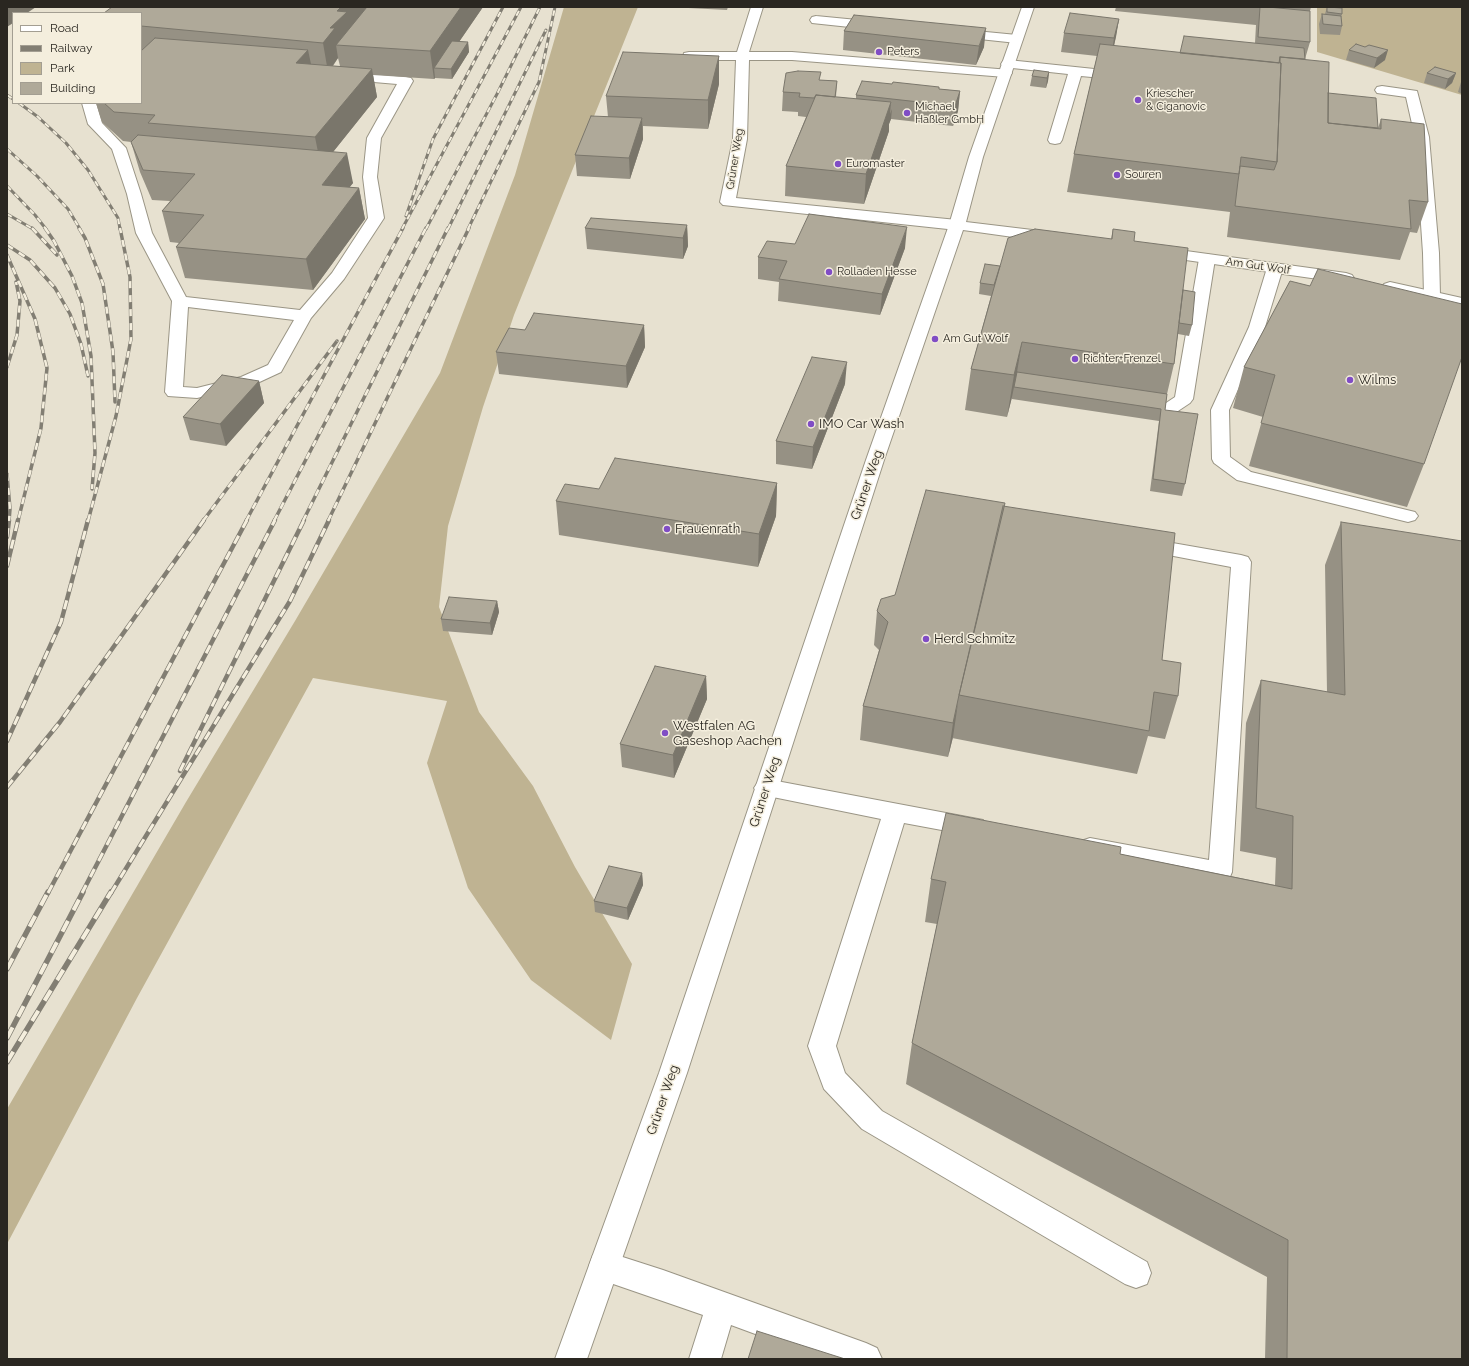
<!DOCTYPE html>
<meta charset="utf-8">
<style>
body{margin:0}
#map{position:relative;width:1469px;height:1366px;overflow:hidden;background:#e7e1d0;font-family:Raleway,sans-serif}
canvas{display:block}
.frame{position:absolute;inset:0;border:8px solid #2a2721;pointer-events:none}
.legend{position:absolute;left:12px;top:12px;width:130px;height:92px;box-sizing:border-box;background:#f4eedd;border:1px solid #a39e92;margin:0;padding:5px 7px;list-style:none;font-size:12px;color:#2a2721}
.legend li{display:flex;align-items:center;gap:8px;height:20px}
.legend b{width:20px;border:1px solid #a39e92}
</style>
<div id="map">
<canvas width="1469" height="1366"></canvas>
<div class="frame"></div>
<ul class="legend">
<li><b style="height:5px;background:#fff"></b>Road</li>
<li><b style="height:5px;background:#827e73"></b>Railway</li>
<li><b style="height:11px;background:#bfb392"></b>Park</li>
<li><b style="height:11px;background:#afa999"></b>Building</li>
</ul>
</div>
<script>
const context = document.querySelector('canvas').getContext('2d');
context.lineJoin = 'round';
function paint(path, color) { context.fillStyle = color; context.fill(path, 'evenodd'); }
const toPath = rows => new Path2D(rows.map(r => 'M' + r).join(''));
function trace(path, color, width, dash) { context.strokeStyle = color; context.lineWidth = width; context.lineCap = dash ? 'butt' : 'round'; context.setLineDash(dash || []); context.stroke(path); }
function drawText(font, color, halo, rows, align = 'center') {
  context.font = font + ' Raleway,sans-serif'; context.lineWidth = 3; context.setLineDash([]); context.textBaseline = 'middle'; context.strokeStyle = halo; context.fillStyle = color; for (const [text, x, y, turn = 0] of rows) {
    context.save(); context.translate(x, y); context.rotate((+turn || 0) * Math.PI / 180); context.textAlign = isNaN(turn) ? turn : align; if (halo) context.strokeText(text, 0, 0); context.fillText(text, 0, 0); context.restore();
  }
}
const green = toPath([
 [564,7,638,7,514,315,483,407,448,526,439,607,479,712,533,786,575,867,632,964,611,1040,531,980,468,888,427,763,447,701,313,678,137,998,7,1244,7,1109,186,802,295,621,440,373,515,175],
 [1317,7,1462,7,1462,95,1317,52]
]);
const service = toPath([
 [751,7,763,7,749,52,792,52,1010,70,1012,73,1010,76,1005,77,792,60,749,60,747,139,736,198,957,220,962,222,965,225,962,228,957,230,723,205,720,202,733,139,736,60,689,60,684,59,683,56,684,53,689,52,737,52,751,7],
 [816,16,878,22,882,23,884,26,882,29,878,30,812,23,810,20,812,17,816,16],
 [955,29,1017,35,1021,36,1023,39,1021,42,1017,43,951,36,949,33,951,30,955,29],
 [1008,60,1123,72,1128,73,1130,76,1128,79,1123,80,1081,76,1062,140,1060,143,1055,144,1050,143,1048,140,1068,74,1003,67,1001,64,1003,61,1008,60],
 [344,72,406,77,411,78,413,81,381,138,377,177,384,218,344,279,311,318,281,372,253,385,197,398,168,396,165,392,172,301,136,233,127,194,112,149,88,124,82,103,96,103,102,123,126,148,141,194,152,233,186,297,300,310,332,273,368,218,363,177,367,138,397,84,339,79,337,76,339,73,344,72],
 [188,307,294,320,268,365,241,377,197,388,183,387,188,307],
 [1382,86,1417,91,1429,137,1439,253,1440,296,1438,299,1432,301,1426,299,1424,296,1423,253,1415,137,1406,97,1377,93,1375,90,1377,87,1382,86],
 [1207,254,1213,256,1215,259,1193,399,1190,403,1169,417,1163,418,1157,417,1154,413,1157,409,1175,397,1199,259,1201,256,1207,254],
 [1275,263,1281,265,1283,268,1265,327,1229,410,1230,457,1251,472,1415,512,1418,516,1415,520,1408,522,1237,480,1214,463,1212,459,1211,410,1249,327,1267,268,1269,265,1275,263],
 [1144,538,1241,555,1248,557,1251,562,1232,872,1229,879,1220,882,1090,858,1081,855,1078,848,1081,841,1090,838,1209,860,1231,567,1137,549,1134,544,1137,539,1144,538],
 [766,779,983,820,986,827,983,834,974,836,904,823,836,1046,845,1073,882,1111,1147,1262,1151,1273,1147,1284,1136,1288,1125,1284,862,1129,824,1089,808,1046,881,819,758,794,754,788,758,782,766,779],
 [604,1251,663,1270,866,1343,877,1348,882,1359,823,1359,731,1325,721,1359,689,1359,703,1315,593,1277,589,1266,593,1255,604,1251]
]);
const tertiary = toPath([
 [1022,7,1034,7,983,157,966,222,1049,232,1054,234,1057,237,1054,240,1049,242,963,230,884,460,687,1073,587,1359,555,1359,659,1073,866,460,949,225,969,157,1022,7],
 [1157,247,1346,273,1352,275,1354,278,1352,281,1346,283,1151,255,1149,252,1151,249,1157,247],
 [1390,282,1462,298,1462,308,1384,290,1382,287,1384,284,1390,282]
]);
const railFar3 = toPath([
 [7,95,13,99],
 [19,103,38,117,66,143,88,170,118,218,120,229],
 [7,149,37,176,68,209,80,229],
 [7,186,35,215,46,229],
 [7,214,33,229],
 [406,216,433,139,503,7],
 [402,229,521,7],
 [426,229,497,94,540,7],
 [448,229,546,30],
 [468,229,539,82,555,7]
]);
const railFar2 = toPath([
 [32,228,57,255],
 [45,228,54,241,72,276,82,303,91,356,95,453,92,489],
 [79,228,85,238,103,284,113,352,115,402],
 [7,245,30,260,55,288,70,314,81,344,88,376],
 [7,255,35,319,47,368,41,428,18,521],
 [7,367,17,335,20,301,16,282],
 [7,474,10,509,9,521],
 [88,521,116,416,131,339,130,277,120,228],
 [203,521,337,341],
 [246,521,403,228],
 [274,521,426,228],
 [303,521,448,228],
 [328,521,469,228]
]);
const railFar1 = toPath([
 [7,537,9,520],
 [7,566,18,520],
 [7,741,61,622,88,520],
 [180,771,304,520],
 [7,787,60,722,204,520],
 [48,893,247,520],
 [82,893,275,520],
 [111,893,290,601,329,520]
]);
const rail = toPath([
 [7,969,48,892],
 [7,1038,83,892],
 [7,1062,111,892]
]);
const wall = toPath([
 [112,7,483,7,459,42,468,42,469,52,452,79,435,78,434,79,373,75,377,97,333,152,353,183,349,187,359,188,365,219,313,290,185,278,176,247,179,243,170,242,162,211,170,201,152,200,140,172,131,142,123,141,102,122,96,103,141,103,141,13],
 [338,58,340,66,333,66],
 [669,7,728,7,727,10],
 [1116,7,1311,7,1310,11,1310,42,1305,59,1328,93,1378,128,1381,119,1428,202,1417,233,1410,232,1400,260,1227,237,1230,212,1067,192,1074,154,1097,56,1061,52,1064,33,1119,19,1114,46,1180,53,1255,43,1256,25,1115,11],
 [1327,7,1342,14,1341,18,1342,26,1340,35,1320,34,1319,24,1322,14,1325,14],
 [854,15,984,47,976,65,843,50,844,31],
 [1349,50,1385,60,1374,68,1346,60],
 [719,56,719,84,708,129,643,126,643,139,630,179,577,176,575,155,608,117,606,96],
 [1049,72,1048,81,1046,88,1030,86,1032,76],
 [1427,73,1456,73,1452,83,1445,89,1424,83],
 [820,80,837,81,836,97,856,99,856,95,939,89,960,91,958,111,953,126,891,119,889,124,889,131,864,204,785,196,786,166,806,117,798,116,798,112,782,111,783,92],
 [1461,82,1462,82,1462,94,1458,92],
 [687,225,688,246,683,259,587,249,585,228],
 [1113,229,1134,241,1183,290,1192,325,1189,336,1178,334,1174,364,1167,394,1165,410,1185,484,1182,496,1150,491,1159,421,1012,399,1012,397,1007,417,965,410,971,369,991,296,979,294,980,283,1000,266,1111,239],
 [795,244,905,248,880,315,778,301,779,282,758,279,758,257],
 [1290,281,1424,464,1407,507,1249,466,1263,417,1233,408,1244,367],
 [644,325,645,347,627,388,499,374,496,352,525,330],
 [259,381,264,403,226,446,190,440,183,417],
 [845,384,812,469,776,464,776,441],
 [777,483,776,516,758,567,559,535,556,501,599,489],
 [1004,506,1162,660,1178,696,1165,739,1148,736,1137,774,952,738,953,737,948,757,860,740,863,706,879,650,874,645,877,611,895,595],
 [1341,522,1462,1359,1265,1359,1267,1277,906,1084,912,1043,937,924,925,922,931,879,1120,854,1275,885,1276,858,1240,851,1246,723,1261,680,1327,692,1325,565],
 [497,601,499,612,492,635,443,631,441,619],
 [706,676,707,699,674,778,622,767,620,744],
 [642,873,643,885,628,920,595,912,594,901]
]);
const shadedWall = toPath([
 [7,7,36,7,27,13,13,13,13,23,7,27],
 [341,7,374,7,336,45,338,58,328,72,323,43,330,28,337,11],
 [461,7,483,7,441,68,434,68,435,78,434,79,430,51],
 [1119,19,1116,37,1111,58,1114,38],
 [986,28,984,47,976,65,979,46],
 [468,42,469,52,452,79,451,69],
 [308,50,314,78,296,63],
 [1388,50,1385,60,1374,68,1377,58],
 [719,56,719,84,708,129,708,100],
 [372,69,377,97,321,167,315,137],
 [1049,72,1048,81,1046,88,1047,78],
 [1456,73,1452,83,1445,89,1448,79],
 [960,91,958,111,953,126,955,106],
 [891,102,890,114,892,109,891,119,889,124,889,131,864,204,866,174],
 [642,118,643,139,630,179,629,158],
 [347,153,353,183,328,215,322,185],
 [359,188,365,219,313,290,306,259],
 [687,225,688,246,683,259,683,238],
 [907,227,905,248,880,315,882,294],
 [644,325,645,347,627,388,626,366],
 [1022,342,1015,384,1014,387,1012,397,1007,417,1014,375],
 [847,362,845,384,812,469,813,447],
 [259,381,264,403,226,446,220,424],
 [777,483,776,516,758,567,759,534],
 [497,601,499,612,492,635,490,623],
 [706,676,707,699,674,778,673,755],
 [958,703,953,737,948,757,953,723],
 [642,873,643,885,628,920,627,908]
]);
const building = toPath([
 [112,7,341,7,337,11,347,12,330,28,335,28,323,43,141,26,141,13,104,13,112,7],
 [367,7,461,7,430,51,336,45,367,7],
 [1260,7,1268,7,1310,11,1310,42,1258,37,1260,7],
 [1327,7,1342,8,1342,14,1327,12,1327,7],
 [1070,13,1119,19,1114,38,1064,33,1070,13],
 [1322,14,1341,16,1342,26,1323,24,1322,14],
 [854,15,986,28,979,46,844,31,854,15],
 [1184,36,1304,48,1305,59,1280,57,1279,63,1180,53,1184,36],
 [155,38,308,50,296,63,372,69,315,137,148,123,155,115,114,112,104,103,141,103,141,51,155,38],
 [452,41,468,42,451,69,434,68,452,41],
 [1100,44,1281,63,1277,162,1241,157,1239,174,1074,154,1100,44],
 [1356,44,1365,47,1369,45,1388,50,1377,58,1349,50,1356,44],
 [623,52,719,56,708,100,606,96,623,52],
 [1280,57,1329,62,1328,123,1381,129,1381,119,1424,124,1428,202,1409,200,1411,229,1235,206,1238,181,1239,174,1240,166,1274,170,1277,162,1281,63,1280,63,1280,57],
 [1435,67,1456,73,1448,79,1427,73,1435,67],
 [1034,70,1049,72,1047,78,1032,76,1034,70],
 [798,71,821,72,819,80,837,81,835,97,816,95,814,98,799,97,800,93,783,92,786,73,798,71],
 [862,81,892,84,893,82,939,87,939,89,960,91,955,106,856,95,862,81],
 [1328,93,1376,98,1378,128,1328,123,1328,93],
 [816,95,891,102,866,174,786,166,816,95],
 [591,116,642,118,629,158,575,155,591,116],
 [138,135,347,153,322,185,359,188,306,259,176,247,204,215,162,211,195,174,143,170,131,142,138,135],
 [809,214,907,227,882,294,779,279,787,261,758,257,767,241,795,244,809,214],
 [591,218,687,225,683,238,585,228,591,218],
 [1035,229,1112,239,1113,229,1135,232,1134,241,1188,248,1174,364,1022,342,1014,375,971,369,1008,238,1035,229],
 [985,264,1000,266,994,285,980,283,985,264],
 [1318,269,1462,304,1462,357,1424,464,1261,423,1275,375,1244,367,1290,281,1310,286,1318,269],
 [1183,290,1195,292,1192,325,1179,323,1183,290],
 [534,313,644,325,626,366,496,352,509,328,525,330,534,313],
 [812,357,847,362,813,447,776,441,812,357],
 [1017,372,1167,394,1165,410,1198,414,1185,484,1153,479,1161,409,1014,387,1017,372],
 [222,375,259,381,220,424,183,417,222,375],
 [615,458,777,483,759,534,556,501,565,484,599,489,615,458],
 [926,490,1005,503,959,695,953,723,863,706,888,622,877,611,881,599,895,595,926,490],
 [1003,506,1175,533,1162,660,1181,663,1178,696,1154,692,1149,731,959,695,1003,506],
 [1341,522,1462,541,1462,1359,1287,1359,1288,1240,912,1043,946,882,931,879,946,813,1121,847,1120,854,1292,889,1293,816,1256,808,1261,680,1345,695,1341,522],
 [449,597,497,601,490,623,441,619,449,597],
 [655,666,706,676,673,755,620,744,655,666],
 [609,866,642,873,627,908,594,901,609,866],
 [757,1331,845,1359,748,1359,757,1331]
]);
const markers = [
 [879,52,4,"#804dc5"],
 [1138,100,4,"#804dc5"],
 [907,113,4,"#804dc5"],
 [838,164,4,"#804dc5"],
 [1117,175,4,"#804dc5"],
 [829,272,4,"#804dc5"],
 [935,339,4,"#804dc5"],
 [1075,359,4,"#804dc5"],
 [1350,380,4,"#804dc5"],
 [811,424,4,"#804dc5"],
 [667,529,4,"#804dc5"],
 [926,639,4,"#804dc5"],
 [665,733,4,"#804dc5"]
];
const farPoinames = [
 ["Peters",887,52],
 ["Kriescher",1146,94],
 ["& Ciganovic",1146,107],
 ["Michael",915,107],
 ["Haßler GmbH",915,120],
 ["Euromaster",846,164],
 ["Souren",1125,175],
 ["Rolladen Hesse",837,272],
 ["Am Gut Wolf",943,339],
 ["Richter+Frenzel",1083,359]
];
const farStreetnames = [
 ["Grüner Weg",735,159,-81],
 ["Am Gut Wolf",1258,266,8]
];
const poiNames = [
 ["Wilms",1358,380],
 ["IMO Car Wash",819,424],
 ["Frauenrath",675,529],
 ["Herd Schmitz",934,639],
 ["Westfalen AG",673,726],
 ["Gaseshop Aachen",673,741]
];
const streetNames = [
 ["Grüner Weg",867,485,-71],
 ["Grüner Weg",765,792,-72],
 ["Grüner Weg",663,1100,-71]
];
paint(green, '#bfb392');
trace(service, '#9a9585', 2);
trace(tertiary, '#9a9585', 2);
paint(service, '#fff');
paint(tertiary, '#fff');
trace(railFar3, '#827e73', 3);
trace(railFar2, '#827e73', 3.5);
trace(railFar1, '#827e73', 4.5);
trace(rail, '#827e73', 5.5);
trace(railFar3, '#f4eedd', 2, [5.5]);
trace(railFar2, '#f4eedd', 2.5, [7]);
trace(railFar1, '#f4eedd', 3, [9]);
trace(rail, '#f4eedd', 4, [12]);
paint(wall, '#969184');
paint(shadedWall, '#7a766b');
paint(building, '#afa999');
trace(building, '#7a766b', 1);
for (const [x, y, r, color] of markers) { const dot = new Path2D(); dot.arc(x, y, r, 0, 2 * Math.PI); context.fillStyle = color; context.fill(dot); trace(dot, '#f4eedd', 1.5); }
drawText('11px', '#2a2721', '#f4eedd', farPoinames, 'left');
drawText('11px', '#2a2721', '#f4eedd', farStreetnames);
drawText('13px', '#2a2721', '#f4eedd', poiNames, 'left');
drawText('13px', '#2a2721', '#f4eedd', streetNames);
</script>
